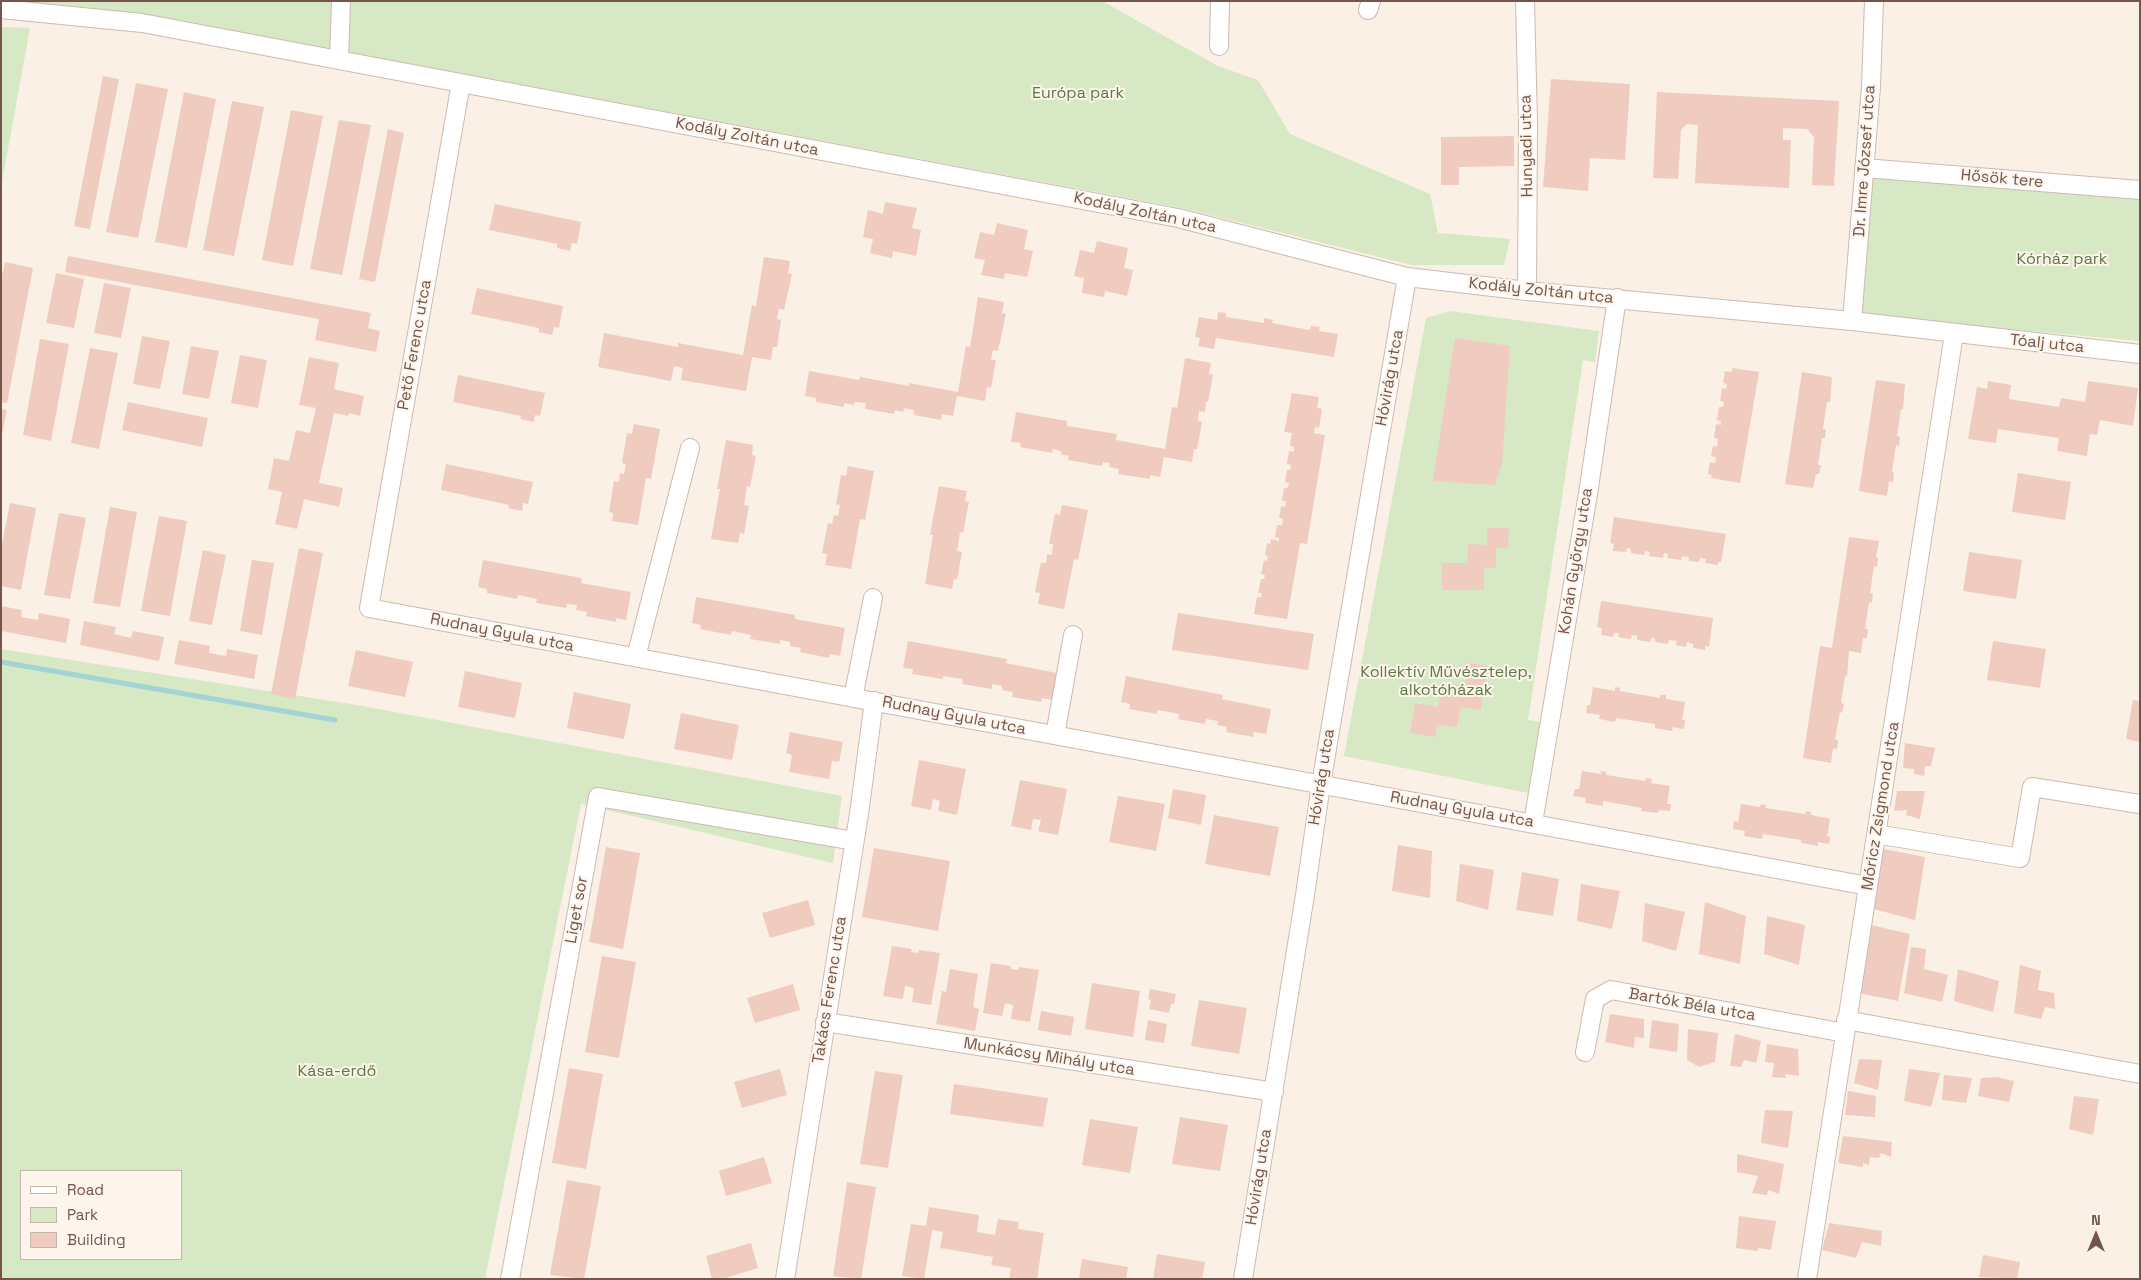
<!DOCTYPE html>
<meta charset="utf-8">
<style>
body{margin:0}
#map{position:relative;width:2141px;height:1280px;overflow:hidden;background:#fbf0e6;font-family:"Space Grotesk",sans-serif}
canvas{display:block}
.frame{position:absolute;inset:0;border:2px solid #73554c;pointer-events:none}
.legend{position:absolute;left:20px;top:1170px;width:162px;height:90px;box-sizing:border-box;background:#fef5ec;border:1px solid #c6b5ac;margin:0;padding:6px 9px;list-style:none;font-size:15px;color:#73554c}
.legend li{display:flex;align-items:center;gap:10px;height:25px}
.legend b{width:25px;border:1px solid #c6b5ac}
.north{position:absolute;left:2071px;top:1210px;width:50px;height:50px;-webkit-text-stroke:4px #fef5ec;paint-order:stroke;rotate:0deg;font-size:14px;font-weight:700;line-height:20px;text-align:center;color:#73554c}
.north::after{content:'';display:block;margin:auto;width:18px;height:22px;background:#73554c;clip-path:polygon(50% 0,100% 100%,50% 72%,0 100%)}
</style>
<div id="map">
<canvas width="2141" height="1280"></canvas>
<div class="frame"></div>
<ul class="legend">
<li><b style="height:6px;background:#fff"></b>Road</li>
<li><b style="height:14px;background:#d7e8c5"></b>Park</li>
<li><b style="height:14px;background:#efccbf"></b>Building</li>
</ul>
<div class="north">N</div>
</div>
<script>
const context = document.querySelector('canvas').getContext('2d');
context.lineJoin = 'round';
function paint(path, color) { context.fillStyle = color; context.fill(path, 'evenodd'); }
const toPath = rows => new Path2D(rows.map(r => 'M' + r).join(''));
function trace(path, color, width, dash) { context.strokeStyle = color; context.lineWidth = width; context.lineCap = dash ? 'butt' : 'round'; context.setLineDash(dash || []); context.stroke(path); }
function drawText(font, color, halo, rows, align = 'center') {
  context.font = font + ' "Space Grotesk",sans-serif'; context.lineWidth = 4; context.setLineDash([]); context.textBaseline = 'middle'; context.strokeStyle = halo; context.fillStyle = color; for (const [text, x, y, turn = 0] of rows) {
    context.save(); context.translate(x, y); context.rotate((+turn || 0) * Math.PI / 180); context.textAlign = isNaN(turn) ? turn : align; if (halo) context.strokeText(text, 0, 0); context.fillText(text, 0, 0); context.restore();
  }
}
const green = toPath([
 [1,1,1102,1,1218,66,1258,80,1290,134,1430,194,1438,233,1510,239,1504,265,1411,265,1182,208,144,14,80,7],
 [1,27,30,28,1,187],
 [1864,172,2140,192,2140,341,1853,315],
 [1450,311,1599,331,1595,362,1583,360,1528,720,1540,722,1528,793,1344,756,1426,318],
 [1,649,357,705,842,796,833,863,581,804,485,1279,1,1279],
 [21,1171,181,1171,181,1259,21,1259]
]);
const stream = toPath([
 [1,662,335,720]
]);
const building = toPath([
 [103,76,119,79,90,229,74,226],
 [1551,79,1630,84,1625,160,1590,158,1588,191,1543,187],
 [136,83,168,89,138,238,106,232],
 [184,92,216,99,187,248,155,242],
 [1657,92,1839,101,1834,186,1812,185,1814,137,1807,129,1783,128,1783,140,1791,140,1789,188,1695,183,1698,125,1687,124,1681,130,1678,179,1653,178],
 [232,101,264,107,234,256,203,250],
 [291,110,323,116,293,266,262,260],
 [339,120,371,125,342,275,310,269],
 [388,129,404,133,375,282,359,279],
 [1514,136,1514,166,1459,167,1459,185,1441,185,1441,137],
 [885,202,917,208,912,228,921,230,916,256,893,251,892,258,870,253,873,239,863,237,868,210,883,214],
 [495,204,581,222,577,244,572,243,570,251,557,248,557,244,489,230],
 [997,223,1028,230,1024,249,1033,251,1027,277,1005,273,1004,279,981,275,985,260,974,258,980,232,994,235],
 [1097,241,1128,248,1124,268,1133,270,1127,296,1105,291,1104,297,1082,293,1084,278,1074,276,1080,250,1094,253],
 [68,256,371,313,368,328,380,331,376,352,315,340,319,319,65,272],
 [764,257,790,261,788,273,792,274,784,310,779,309,777,319,781,320,777,347,773,347,771,360,752,357,746,391,681,380,683,368,674,366,671,381,598,367,604,333,678,347,678,343,743,355,752,305,756,306],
 [5,262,33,268,7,403,1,402,1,280],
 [56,273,84,279,74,328,46,323],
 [104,283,131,288,121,338,94,333],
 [477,288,563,306,559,328,554,327,552,335,539,332,539,328,471,314],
 [978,297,1004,302,1002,313,1006,314,998,351,993,350,991,360,996,360,991,388,987,387,985,401,957,396,953,416,942,414,941,420,914,415,914,410,904,408,903,412,895,410,894,414,865,409,866,403,855,402,854,405,844,403,844,407,816,402,816,398,805,396,809,371,859,380,860,377,909,386,909,383,958,392,966,346,970,347],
 [1218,312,1226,313,1226,317,1264,323,1264,318,1273,320,1272,323,1310,330,1311,326,1320,327,1319,331,1338,334,1334,357,1216,338,1214,349,1198,346,1200,338,1195,337,1199,317,1217,320],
 [142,336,170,341,160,389,133,384],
 [1455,338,1510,346,1502,464,1495,485,1433,481],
 [40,339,69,344,51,441,23,435],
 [191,346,219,351,209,399,182,394],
 [90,348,118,353,99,449,71,443],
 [240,355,267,360,258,408,231,403],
 [309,357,339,363,334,389,364,396,360,416,349,413,348,416,334,413,319,483,343,488,339,507,304,499,297,529,275,524,282,492,268,489,274,458,289,461,296,430,310,433,316,408,299,405],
 [1185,358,1211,363,1209,374,1213,375,1208,402,1206,401,1205,412,1199,411,1198,421,1202,422,1197,449,1194,449,1192,462,1164,457,1160,477,1150,475,1150,479,1118,474,1119,469,1109,467,1110,463,1103,462,1102,466,1068,460,1069,456,1061,454,1061,451,1053,449,1052,453,1020,447,1021,443,1011,442,1016,412,1067,421,1067,426,1117,434,1116,440,1165,449,1172,407,1177,408],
 [1732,368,1759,372,1740,483,1711,478,1712,475,1708,474,1710,462,1715,463,1716,457,1711,456,1713,446,1717,447,1718,439,1714,438,1716,424,1721,425,1721,421,1717,420,1719,407,1723,407,1724,402,1720,401,1722,388,1726,389,1727,384,1723,383,1725,371,1732,372],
 [1802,372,1832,377,1830,402,1827,402,1823,429,1826,429,1825,438,1822,438,1818,465,1821,465,1819,474,1816,474,1813,488,1785,484],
 [458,375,545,393,540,416,535,415,534,422,520,419,521,416,453,402],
 [1876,380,1905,384,1903,409,1901,409,1897,436,1900,437,1899,446,1896,445,1892,472,1894,473,1893,482,1889,481,1887,496,1859,491],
 [1988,381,2011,385,2009,399,2059,407,2061,398,2085,402,2088,381,2138,388,2133,426,2100,420,2097,435,2090,434,2087,456,2057,451,2059,438,1998,429,1996,443,1968,439,1977,387,1987,389],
 [1292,393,1319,397,1317,408,1322,409,1319,428,1315,427,1314,433,1325,435,1307,544,1300,543,1287,619,1254,614,1257,597,1261,598,1262,593,1258,593,1261,579,1264,579,1265,575,1261,574,1264,560,1267,561,1268,556,1265,555,1267,543,1270,544,1271,539,1279,541,1279,538,1275,537,1277,525,1282,525,1283,519,1279,518,1281,506,1285,507,1286,501,1282,501,1284,488,1288,488,1289,483,1285,482,1287,470,1290,470,1291,465,1287,464,1289,451,1294,452,1294,447,1290,446,1292,433,1284,432],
 [128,402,208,418,202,447,122,430],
 [1,409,7,410,2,435,1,435],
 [634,424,660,429,651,479,646,478,638,525,612,521,613,513,609,512,614,481,619,482,620,473,624,474,626,464,622,463,627,433,632,434],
 [726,440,753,445,752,455,756,456,750,487,747,486,744,505,749,506,744,534,740,533,738,543,711,539,720,489,717,489],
 [446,464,533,482,528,504,523,503,522,511,508,508,509,505,441,490],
 [848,466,874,471,865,520,860,519,851,569,825,565,827,554,822,553,828,523,832,524,834,515,838,516,840,505,836,504,841,475,846,476],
 [2018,473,2071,482,2065,520,2012,512],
 [939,486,967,491,965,501,969,502,963,533,960,532,957,551,962,552,957,580,954,579,952,589,925,584,933,535,930,535],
 [10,503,36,508,21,590,1,586,1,549],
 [1062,505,1088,510,1078,560,1074,559,1064,609,1038,604,1040,593,1035,592,1041,562,1046,563,1047,554,1052,555,1053,544,1049,544,1055,514,1060,515],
 [110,507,137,512,120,607,93,603],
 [59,513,86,518,70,599,44,595],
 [159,516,187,521,170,616,141,611],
 [1614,517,1726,534,1721,562,1718,562,1718,565,1705,563,1706,559,1700,558,1699,562,1689,561,1689,557,1682,556,1681,560,1667,558,1668,554,1664,553,1663,558,1649,556,1650,552,1645,551,1644,555,1631,553,1631,549,1627,548,1626,552,1613,551,1614,544,1610,543],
 [1487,528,1509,528,1508,548,1496,548,1496,568,1484,567,1484,590,1442,590,1442,563,1467,563,1468,544,1487,545],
 [1849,537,1879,541,1876,557,1878,558,1877,567,1874,566,1870,593,1873,593,1872,603,1869,602,1865,629,1868,629,1867,638,1863,638,1861,653,1849,651,1847,677,1845,676,1841,703,1844,704,1842,713,1840,712,1835,739,1838,740,1837,749,1833,748,1831,763,1803,758,1820,646,1832,648],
 [299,548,323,553,295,699,271,694],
 [203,550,226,555,212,625,189,621],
 [1969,552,2022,560,2016,599,1963,591],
 [252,560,274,563,262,635,240,631],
 [483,560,582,578,581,583,631,592,626,620,616,618,616,622,586,616,587,612,576,610,577,605,567,604,566,608,536,603,537,599,518,595,517,599,487,593,487,589,478,587],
 [696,597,795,615,795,619,845,628,840,656,830,654,829,658,800,652,801,648,790,646,790,642,780,640,780,644,750,639,751,635,732,631,731,635,700,629,701,625,692,623],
 [1601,601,1713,618,1709,647,1705,646,1705,650,1693,648,1693,644,1687,642,1686,647,1676,645,1677,641,1669,640,1668,644,1655,642,1655,638,1651,638,1650,642,1637,640,1637,636,1632,635,1631,639,1618,637,1619,633,1614,633,1613,637,1601,635,1602,628,1597,627],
 [1,606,22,610,21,617,38,620,39,613,70,619,66,643,1,631],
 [1178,613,1314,634,1308,670,1172,650],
 [84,621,116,627,114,634,131,638,133,631,164,637,159,661,80,645],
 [179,640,210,646,209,653,226,656,227,649,258,655,254,679,174,664],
 [908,641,1007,659,1006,663,1057,673,1052,700,1042,698,1041,702,1012,697,1013,692,1002,690,1002,686,992,684,992,689,962,684,963,679,943,676,943,679,912,674,913,669,903,668],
 [1993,641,2046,649,2040,688,1987,680],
 [356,650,413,662,405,697,348,686],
 [1468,663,1488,666,1481,710,1461,707,1457,727,1437,724,1435,737,1410,733,1415,703,1438,707,1442,683,1464,686],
 [465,671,522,683,515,718,458,707],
 [1126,676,1223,695,1222,699,1271,709,1266,734,1254,732,1253,737,1226,732,1227,727,1217,725,1218,721,1206,719,1205,724,1178,719,1179,714,1169,712,1157,710,1157,714,1129,709,1130,704,1121,702],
 [1593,687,1615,691,1615,687,1620,688,1620,691,1660,698,1660,695,1666,695,1666,699,1685,702,1682,720,1685,720,1684,729,1673,727,1672,731,1655,728,1655,724,1616,718,1615,722,1599,719,1600,715,1586,713,1587,705,1590,705],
 [574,692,631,704,624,739,567,728],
 [2133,700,2140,701,2140,742,2126,739],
 [681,713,739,725,732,760,674,749],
 [790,732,843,742,839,762,832,761,829,779,789,772,792,755,786,753],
 [1905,743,1935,748,1931,766,1925,766,1924,776,1914,774,1914,769,1903,768],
 [919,760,966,769,957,815,938,811,940,801,933,799,931,810,911,806],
 [1582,771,1601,774,1601,771,1606,772,1606,775,1645,781,1646,778,1652,779,1651,783,1670,786,1667,804,1671,804,1670,811,1659,810,1658,813,1641,811,1642,808,1603,801,1603,806,1585,803,1586,798,1573,796,1575,789,1579,789],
 [1020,780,1067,789,1058,835,1038,831,1041,820,1033,819,1031,830,1011,826],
 [1173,789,1206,795,1201,825,1168,818],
 [1897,791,1925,791,1920,819,1906,815,1907,810,1894,811],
 [1118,796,1165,804,1156,851,1109,842],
 [1741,804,1760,807,1761,804,1766,805,1765,808,1805,814,1806,811,1811,812,1811,815,1830,819,1827,836,1830,837,1829,844,1818,842,1818,846,1801,843,1801,840,1763,834,1762,839,1744,836,1745,831,1733,829,1734,821,1738,822],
 [1214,815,1279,827,1270,876,1205,864],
 [1398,845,1432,851,1430,898,1392,891],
 [606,847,640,853,623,949,589,942],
 [874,848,950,861,938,931,862,917],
 [1884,849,1925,857,1915,920,1870,908],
 [1460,864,1494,870,1488,910,1456,901],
 [1522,872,1559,879,1553,916,1516,910],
 [1581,884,1620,891,1612,929,1577,921],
 [808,900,815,925,770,938,762,913],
 [1705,902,1746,916,1740,964,1699,954],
 [1645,903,1685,912,1676,951,1642,941],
 [1767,916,1805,925,1799,965,1764,954],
 [1867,924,1910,934,1898,1001,1858,993],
 [892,946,912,949,911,952,919,953,919,950,940,953,931,1005,912,1002,914,988,905,986,903,999,883,996],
 [1911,947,1926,949,1924,969,1948,975,1942,1002,1904,993],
 [602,956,636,962,619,1058,585,1052],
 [991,963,1011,966,1011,969,1018,970,1019,967,1039,970,1030,1022,1011,1019,1013,1005,1005,1003,1002,1016,983,1013],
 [2020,965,2041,971,2038,990,2054,993,2055,1009,2045,1007,2041,1019,2014,1013],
 [950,969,978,974,973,1007,979,1009,975,1031,936,1024,942,991,946,992],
 [1958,969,1999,981,1993,1012,1954,1001],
 [1092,983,1140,991,1133,1037,1085,1029],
 [793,984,800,1010,755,1023,747,998],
 [1150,989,1176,994,1174,1004,1171,1004,1169,1013,1149,1009,1151,1000,1148,999],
 [1199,1000,1247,1008,1239,1054,1191,1046],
 [1041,1011,1074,1017,1071,1036,1038,1030],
 [1610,1014,1644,1019,1644,1038,1635,1037,1634,1048,1605,1042],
 [1148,1020,1167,1024,1164,1043,1145,1040],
 [1652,1020,1679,1024,1677,1052,1649,1048],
 [1688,1029,1718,1033,1715,1062,1699,1067,1687,1060],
 [1735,1034,1761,1041,1756,1063,1744,1060,1741,1067,1730,1066],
 [1767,1044,1798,1049,1799,1076,1785,1074,1786,1078,1772,1077,1774,1063,1765,1062],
 [1859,1059,1882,1060,1878,1090,1854,1083],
 [569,1068,603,1074,586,1169,552,1163],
 [780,1069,787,1095,742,1108,734,1082],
 [1909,1069,1940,1073,1931,1107,1904,1101],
 [875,1071,903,1075,888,1168,860,1164],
 [1944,1075,1972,1078,1966,1103,1942,1100],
 [1997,1077,2014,1081,2009,1102,1978,1096,1981,1078],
 [954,1084,1048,1098,1043,1127,950,1114],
 [1848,1091,1876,1096,1875,1117,1845,1115],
 [2074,1096,2099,1099,2093,1135,2069,1129],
 [1765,1110,1793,1111,1788,1148,1761,1143],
 [1180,1117,1228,1125,1220,1171,1172,1164],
 [1090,1119,1138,1127,1130,1173,1082,1165],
 [1843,1136,1892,1142,1891,1157,1881,1153,1879,1158,1870,1157,1869,1165,1863,1163,1863,1167,1838,1163],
 [1737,1154,1784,1164,1779,1194,1768,1190,1767,1195,1752,1193,1758,1176,1737,1172],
 [764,1157,772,1183,726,1196,719,1171],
 [567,1180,601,1186,584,1279,550,1275],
 [847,1182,876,1187,861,1279,833,1276],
 [929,1207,979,1215,977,1232,995,1235,998,1219,1019,1222,1018,1229,1044,1233,1037,1279,1009,1279,1011,1268,991,1265,993,1257,940,1248,943,1232,932,1230,924,1279,902,1276,911,1224,926,1226],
 [1739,1216,1776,1221,1771,1250,1759,1248,1757,1251,1736,1248],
 [1829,1223,1882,1231,1881,1246,1862,1242,1856,1258,1822,1250],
 [751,1243,758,1268,722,1279,712,1279,706,1256],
 [1157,1254,1205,1262,1202,1279,1153,1279],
 [1983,1255,2020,1262,2017,1279,1979,1277],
 [1082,1259,1128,1267,1126,1279,1079,1279]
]);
const minor = toPath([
 [1525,1,1528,123,1527,291],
 [1,9,142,23,1178,218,1407,277,1527,291,1852,321,2140,354],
 [1368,10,1371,1],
 [1219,46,1220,1],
 [339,60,341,1],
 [461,83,369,608,1868,886],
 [1864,168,2140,190],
 [1852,321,1871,87,1874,1],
 [636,657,690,448],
 [853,698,873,598],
 [1055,735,1073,635],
 [1533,823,1588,494,1617,298],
 [1876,834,2020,858,2032,787,2140,804],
 [1846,1020,2140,1074],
 [825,1022,1274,1092],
 [1585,1052,1595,999,1611,990,1845,1033],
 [510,1279,598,797,854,841],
 [785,1279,859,814,874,701],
 [1243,1279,1305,895,1321,784,1407,277],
 [1807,1279,1954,334]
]);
const parkNames = [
 ["Európa park",1078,94],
 ["Kórház park",2062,260],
 ["Kollektív Művésztelep,",1446,673],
 ["alkotóházak",1446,691],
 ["Kása-erdő",337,1072]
];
const streetNames = [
 ["Kodály Zoltán utca",747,137,11],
 ["Hunyadi utca",1527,146,-91],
 ["Dr. Imre József utca",1865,161,-86],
 ["Hősök tere",2002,179,5],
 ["Kodály Zoltán utca",1145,213,12],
 ["Kodály Zoltán utca",1541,291,6],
 ["Tóalj utca",2047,344,6],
 ["Pető Ferenc utca",415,345,-80],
 ["Hóvirág utca",1390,378,-80],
 ["Kohán György utca",1576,561,-81],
 ["Rudnay Gyula utca",502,633,11],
 ["Rudnay Gyula utca",954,716,11],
 ["Hóvirág utca",1322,777,-81],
 ["Móricz Zsigmond utca",1881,806,-81],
 ["Rudnay Gyula utca",1462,810,10],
 ["Liget sor",577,910,-80],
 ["Takács Ferenc utca",830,990,-81],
 ["Bartók Béla utca",1692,1005,10],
 ["Munkácsy Mihály utca",1049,1057,9],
 ["Hóvirág utca",1259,1177,-81]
];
paint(green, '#d7e8c5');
trace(stream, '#a2d3d5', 5);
paint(building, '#efccbf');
trace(minor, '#ceb9b0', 20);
trace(minor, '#fff', 18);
drawText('16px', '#5a7844', '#fef5ec', parkNames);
drawText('16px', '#73554c', '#fef5ec', streetNames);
</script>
